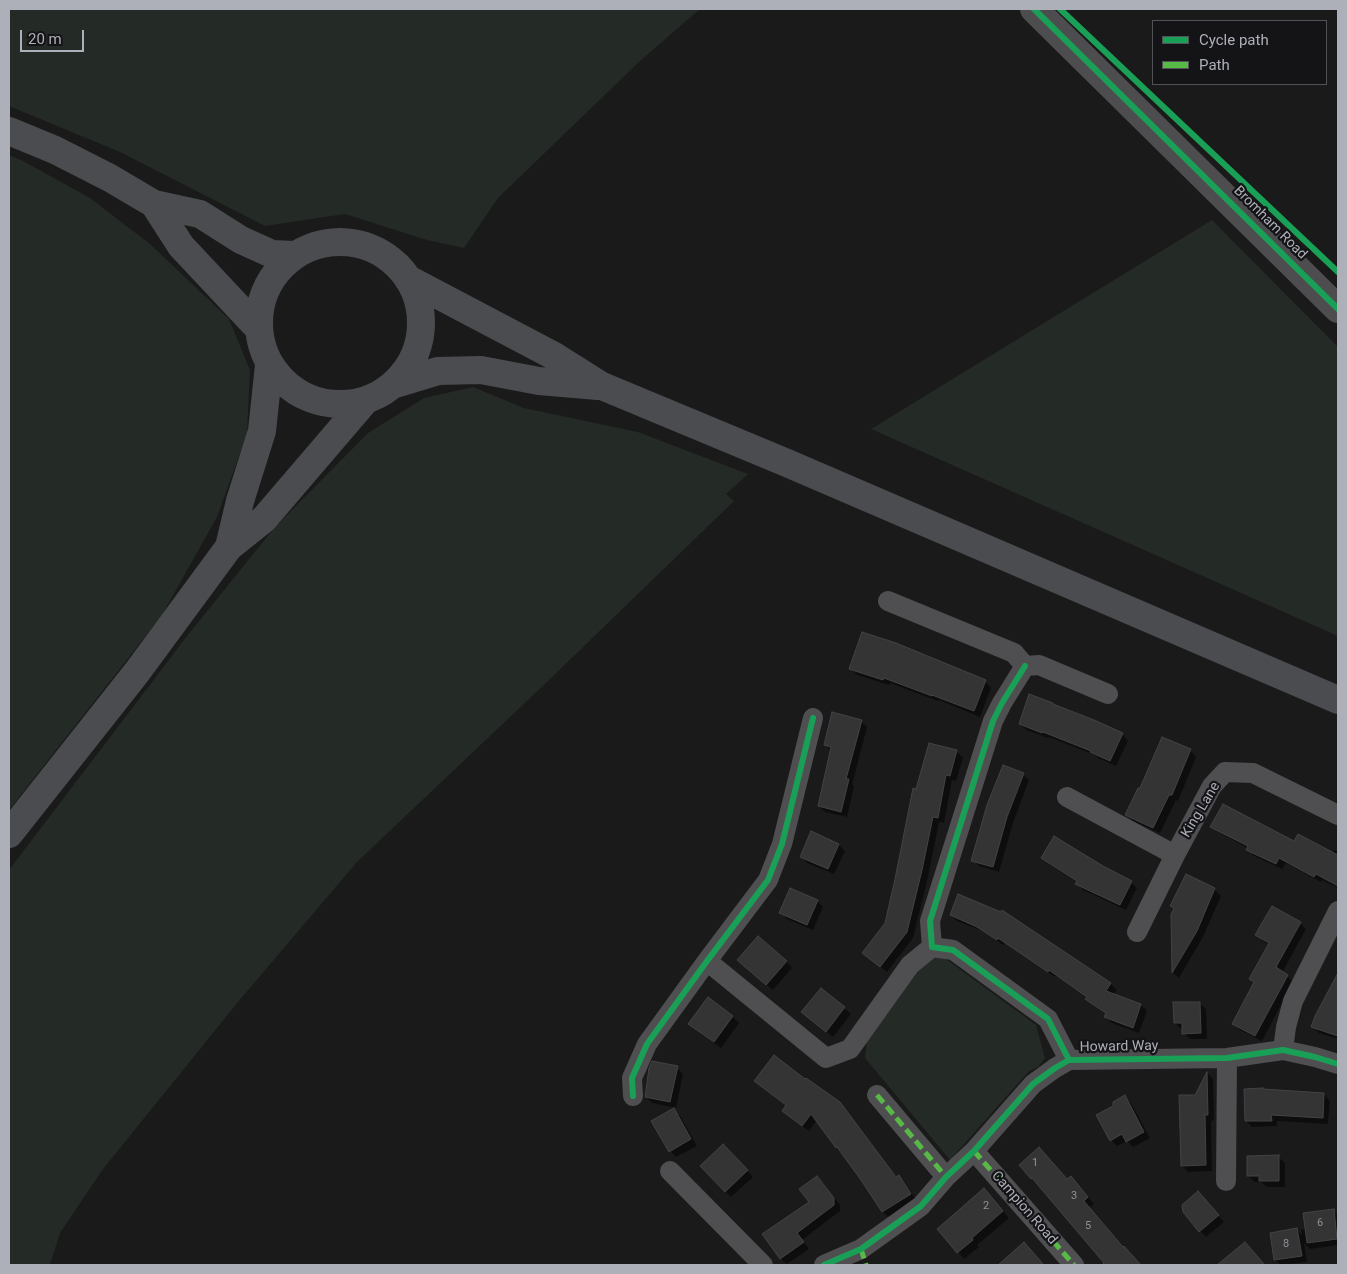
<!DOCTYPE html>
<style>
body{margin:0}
#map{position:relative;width:1347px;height:1274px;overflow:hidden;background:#1a1a1a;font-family:Roboto,sans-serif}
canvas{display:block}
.frame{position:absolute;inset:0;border:10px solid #adb0b9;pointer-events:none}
.legend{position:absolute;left:1152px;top:20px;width:175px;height:65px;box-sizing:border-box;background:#141416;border:1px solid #515257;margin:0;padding:6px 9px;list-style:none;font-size:15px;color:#adb0b9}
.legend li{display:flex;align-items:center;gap:10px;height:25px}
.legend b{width:25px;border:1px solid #515257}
.scale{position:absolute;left:20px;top:30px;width:64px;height:22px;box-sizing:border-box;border:2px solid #adb0b9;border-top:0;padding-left:6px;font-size:15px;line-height:18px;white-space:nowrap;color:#adb0b9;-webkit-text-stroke:4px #141416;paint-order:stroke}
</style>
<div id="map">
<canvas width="1347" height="1274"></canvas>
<div class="frame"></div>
<ul class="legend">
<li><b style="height:6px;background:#1a9f57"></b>Cycle path</li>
<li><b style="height:6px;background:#58b947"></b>Path</li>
</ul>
<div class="scale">20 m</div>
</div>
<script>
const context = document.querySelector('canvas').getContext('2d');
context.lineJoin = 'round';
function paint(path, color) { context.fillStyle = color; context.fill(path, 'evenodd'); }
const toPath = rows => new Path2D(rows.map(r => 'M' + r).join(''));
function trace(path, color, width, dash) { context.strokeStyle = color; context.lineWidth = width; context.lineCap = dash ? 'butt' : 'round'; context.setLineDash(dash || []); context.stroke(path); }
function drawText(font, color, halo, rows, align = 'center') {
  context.font = font + ' Roboto,sans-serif'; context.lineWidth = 4.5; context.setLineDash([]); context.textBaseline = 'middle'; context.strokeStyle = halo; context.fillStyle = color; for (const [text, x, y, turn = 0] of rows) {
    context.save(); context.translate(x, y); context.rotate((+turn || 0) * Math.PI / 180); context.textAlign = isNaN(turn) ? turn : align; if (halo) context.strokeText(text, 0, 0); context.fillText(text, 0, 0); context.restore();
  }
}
const green = toPath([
 [9,9,700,9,640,61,498,198,464,248,427,240,345,214,265,226,120,152,9,106],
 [9,155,25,162,90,198,150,244,229,319,250,370,247,434,217,517,162,615,9,810],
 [1212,220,1338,347,1338,636,871,429],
 [473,387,524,408,638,432,748,474,726,494,734,501,548,681,357,862,238,1002,103,1169,60,1233,50,1265,9,1265,9,870,187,636,275,527,368,433,424,398],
 [934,957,946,959,1036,1025,1045,1058,1038,1067,1029,1071,950,1160,865,1058,867,1039,923,962]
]);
const shadow = toPath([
 [851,668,985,681,991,688,980,717,939,700,938,701,890,683,889,685,857,675],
 [861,721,867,727,852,785,854,786,847,817,825,812,819,806,831,751,825,744],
 [1020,724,1122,734,1128,741,1116,766,1098,758,1095,755,1049,737,1048,738,1026,730],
 [1190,750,1196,757,1178,801,1176,800,1160,833,1133,821,1126,814],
 [957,752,963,758,956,781,952,780,944,823,939,822,928,877,913,938,887,972,863,953,886,924,917,790],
 [1023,774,1029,780,1013,823,999,872,979,866,973,860],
 [1212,826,1295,843,1332,854,1334,850,1338,852,1338,888,1322,880,1321,882,1286,863,1282,869,1254,856,1247,850,1248,848,1218,832],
 [839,845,845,851,834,874,807,863,801,856],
 [1042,858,1103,867,1131,882,1137,888,1126,910,1083,890,1077,884,1077,882,1049,864],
 [1186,876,1215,890,1221,896,1203,937,1179,978,1173,973,1172,914,1175,909,1171,906],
 [817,901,823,907,813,930,787,919,781,913],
 [1002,912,1111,984,1117,990,1113,995,1141,1005,1147,1011,1139,1033,1112,1023,1105,1017,1112,1015,1092,1002,1092,1004,1087,999,1088,998,1056,975,1055,977,1005,943,1003,945,985,932,957,921,951,915,1002,913],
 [1300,923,1306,929,1282,973,1287,976,1293,982,1262,1041,1240,1030,1233,1024,1255,983,1250,978,1269,945,1263,941,1257,935],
 [786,961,792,968,773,990,745,966],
 [1338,975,1338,1039,1319,1033,1313,1026,1316,1016],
 [821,989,851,1014,833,1037,809,1018],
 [708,999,733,1017,739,1023,721,1048,696,1030,690,1024],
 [1199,1003,1206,1009,1207,1039,1190,1039,1184,1033,1184,1029,1181,1029,1175,1023],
 [677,1068,683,1074,676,1108,652,1103,646,1097],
 [1208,1074,1213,1079,1214,1120,1211,1121,1212,1171,1188,1172,1182,1166,1196,1096],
 [755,1081,846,1110,897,1178,898,1177,905,1183,916,1200,890,1218,883,1212,862,1179,817,1120,809,1131,789,1117,783,1110,787,1106],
 [1324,1094,1330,1101,1328,1124,1277,1121,1277,1126,1252,1127,1246,1121],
 [1125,1097,1131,1103,1150,1138,1133,1147,1127,1141,1117,1146,1111,1140,1115,1106],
 [674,1110,680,1116,697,1146,676,1157,670,1151],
 [723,1146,753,1177,731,1197,701,1166],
 [1278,1157,1285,1163,1285,1187,1267,1187,1261,1182,1255,1182,1248,1176],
 [1020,1165,1077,1184,1094,1204,1089,1208,1123,1248,1140,1265,1107,1265,1039,1184,1038,1185,1032,1179],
 [817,1177,840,1205,840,1211,802,1240,809,1249,787,1264,780,1258,811,1202],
 [990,1196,1009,1218,977,1245,979,1247,964,1259,939,1229],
 [1204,1199,1224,1222,1206,1237,1200,1231],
 [1333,1211,1338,1216,1338,1245,1310,1249,1304,1243,1307,1262,1281,1265,1275,1260,1297,1230,1302,1235,1301,1230,1306,1229]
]);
const building = toPath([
 [862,632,896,643,986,680,974,711,932,695,932,696,884,678,883,680,849,669,862,632],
 [1029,694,1053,703,1053,704,1094,720,1123,733,1110,761,1090,752,1091,751,1043,732,1042,733,1019,724,1029,694],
 [832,712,862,720,846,779,849,779,841,812,818,806,831,747,824,745,832,712],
 [1162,737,1191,749,1172,795,1169,795,1153,828,1125,815,1138,788,1140,788,1162,737],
 [929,743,957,750,950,776,946,775,938,818,933,817,922,870,907,932,880,967,862,953,885,923,895,879,913,788,916,789,929,743],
 [1003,765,1024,773,1007,817,993,867,971,861,987,805,1003,765],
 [1223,804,1294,841,1298,834,1338,855,1338,886,1316,874,1314,877,1279,858,1276,864,1246,850,1248,846,1210,827,1223,804],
 [811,831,839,844,828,869,800,857,811,831],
 [1054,836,1103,866,1132,881,1120,905,1075,884,1077,881,1041,858,1054,836],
 [1186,874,1215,888,1197,931,1172,973,1171,914,1174,908,1170,906,1186,874],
 [790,888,818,900,807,925,779,913,790,888],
 [958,894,1001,912,1002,910,1111,983,1106,991,1141,1004,1133,1028,1104,1017,1106,1013,1085,999,1087,997,1049,970,1048,972,998,938,997,940,977,927,950,915,958,894],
 [1272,906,1301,922,1276,967,1288,975,1255,1036,1232,1024,1254,982,1249,979,1269,943,1255,935,1272,906],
 [758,936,787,961,766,985,737,960,758,936],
 [1338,973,1338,1036,1311,1027,1315,1016,1338,973],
 [821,988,845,1007,826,1032,801,1012,821,988],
 [708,997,733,1016,714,1042,688,1024,708,997],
 [1173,1002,1200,1002,1201,1033,1182,1034,1182,1023,1174,1023,1173,1002],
 [774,1055,805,1079,806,1078,840,1102,896,1177,899,1175,911,1194,882,1212,861,1180,837,1147,836,1148,811,1114,802,1126,782,1111,786,1105,754,1081,774,1055],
 [652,1061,678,1066,670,1102,645,1097,649,1068,652,1061],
 [1207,1072,1208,1115,1205,1115,1206,1165,1181,1166,1179,1095,1195,1095,1207,1072],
 [1263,1088,1263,1089,1324,1093,1323,1118,1271,1115,1272,1121,1245,1121,1244,1089,1263,1088],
 [1125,1095,1144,1132,1126,1142,1122,1134,1110,1141,1096,1115,1113,1106,1113,1102,1125,1095],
 [674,1108,691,1139,669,1152,651,1121,674,1108],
 [723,1144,748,1170,725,1192,700,1166,723,1144],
 [1039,1147,1067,1179,1071,1176,1088,1197,1084,1201,1123,1247,1124,1246,1141,1265,1102,1265,1104,1263,1032,1178,1031,1179,1019,1165,1039,1147],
 [1279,1155,1279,1181,1259,1181,1259,1176,1247,1176,1247,1156,1279,1155],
 [817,1176,834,1198,834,1205,797,1233,804,1242,780,1259,762,1234,809,1202,799,1189,817,1176],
 [984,1188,1003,1211,972,1238,973,1240,957,1253,937,1229,984,1188],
 [1198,1191,1219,1215,1199,1232,1183,1212,1182,1205,1198,1191],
 [1334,1209,1337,1239,1307,1243,1303,1213,1334,1209],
 [1297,1228,1302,1256,1274,1260,1270,1233,1297,1228],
 [1024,1242,1044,1265,998,1265,1024,1242],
 [1245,1242,1265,1265,1217,1265,1245,1242]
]);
const street = toPath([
 [888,601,1014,653,1025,666],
 [1025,666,1002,703,993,721,930,921,932,947,953,950,1048,1019,1069,1060],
 [1025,666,1039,665,1108,694],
 [1067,797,1175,855],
 [1137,932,1175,855,1212,786,1225,772,1253,773,1338,815],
 [707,961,826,1058,850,1049,910,965,932,947],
 [1283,1050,1286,1027,1293,1001,1338,911],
 [877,1095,946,1177],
 [633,1096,632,1078,647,1044,707,961,768,880,782,844,813,718],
 [974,1151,1074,1265],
 [670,1171,763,1265],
 [1226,1181,1227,1058],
 [824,1265,861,1249,921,1206,946,1177,974,1151,1033,1084,1055,1068,1069,1060,1227,1058,1283,1050,1315,1057,1338,1064]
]);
const secondary = toPath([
 [1034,9,1338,309]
]);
const highway = toPath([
 [9,131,55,150,110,178,154,204,200,214,241,240,272,254,294,255],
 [154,204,181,246,257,327],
 '259 323a81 81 0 1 1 162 0a81 81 0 1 1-162 0Z',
 [408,279,556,357,602,386,787,463,1338,700],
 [395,384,438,371,481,370,539,381,598,386],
 [229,547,240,501,262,431,269,365],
 [9,834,137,672,229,547,264,519,365,401]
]);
const quiet = toPath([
 [877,1095,946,1177],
 [974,1151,1074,1265],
 [861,1249,866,1265]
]);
const cycleway = toPath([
 [1034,9,1338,309],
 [1060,9,1338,272],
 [1025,666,1002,703,993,721,930,921,932,947,953,950,1048,1019,1069,1060],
 [633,1096,632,1078,647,1044,707,961,768,880,782,844,813,718],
 [824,1265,861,1249,921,1206,946,1177,974,1151,1033,1084,1055,1068,1069,1060,1227,1058,1283,1050,1315,1057,1338,1064]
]);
const numberNames = [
 ["1",1035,1163],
 ["3",1074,1196],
 ["2",986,1206],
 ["6",1320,1223],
 ["5",1088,1226],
 ["8",1286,1244]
];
const streetNames = [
 ["Bromham Road",1270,223,45],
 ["King Lane",1201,810,-59],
 ["Howard Way",1119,1047,-1],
 ["Campion Road",1024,1208,49]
];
paint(green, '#242a25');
paint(shadow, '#0007');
paint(building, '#343435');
trace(building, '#434346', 1);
trace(street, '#4f4f52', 20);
trace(secondary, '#4d4d50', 28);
trace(highway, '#4b4c4f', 28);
trace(quiet, '#58b947', 5, [10, 5]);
trace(cycleway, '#1a9f57', 6);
drawText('11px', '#8f9198', null, numberNames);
drawText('14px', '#adb0b9', '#141416', streetNames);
</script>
